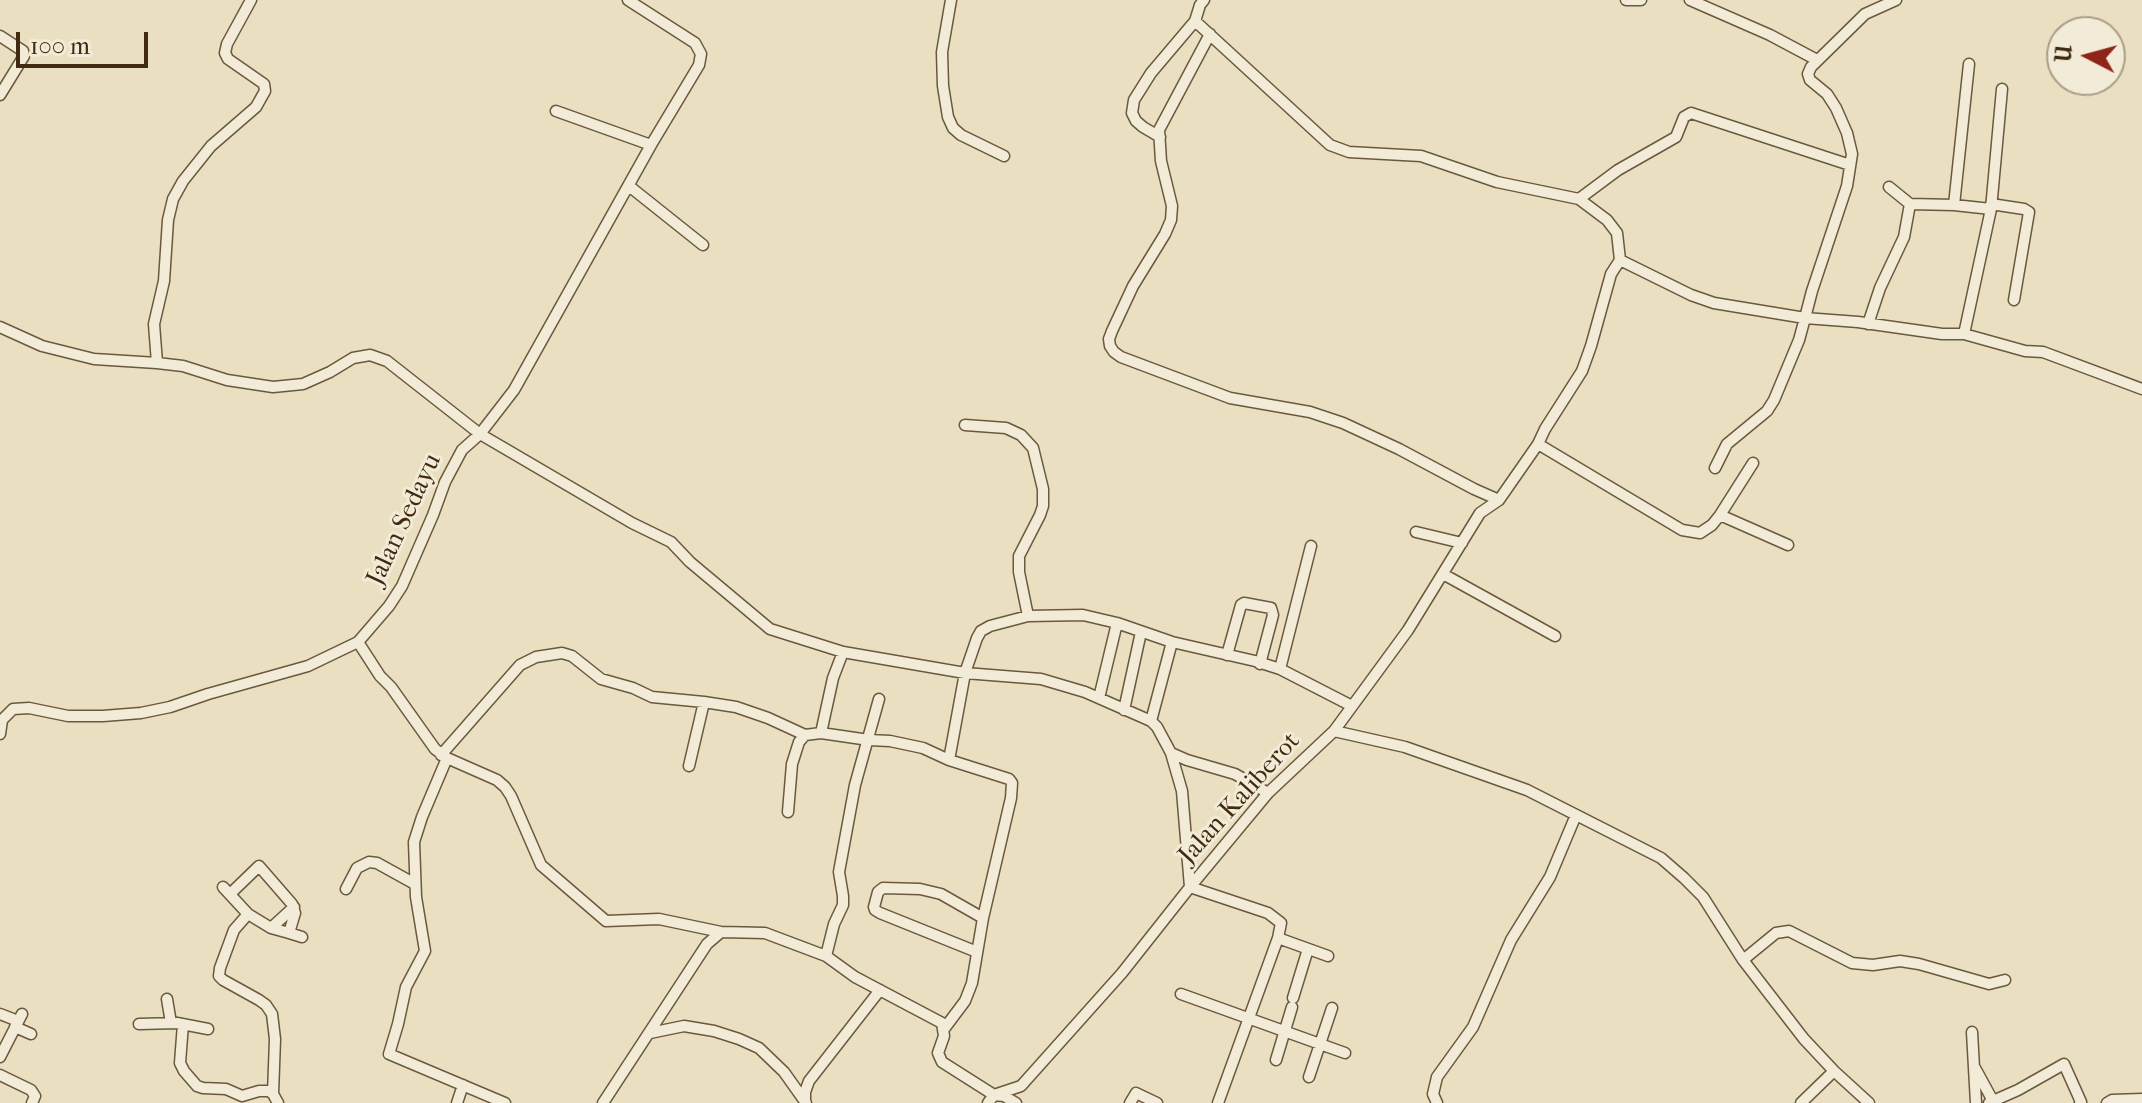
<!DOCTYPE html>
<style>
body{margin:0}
#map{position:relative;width:2142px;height:1103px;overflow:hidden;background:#eae0c1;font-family:"IM FELL French Canon",serif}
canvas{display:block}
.north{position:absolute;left:2046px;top:16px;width:80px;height:80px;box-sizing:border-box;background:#f1ebd7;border:2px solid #ab9e88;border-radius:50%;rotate:276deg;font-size:22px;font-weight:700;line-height:32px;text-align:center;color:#412a11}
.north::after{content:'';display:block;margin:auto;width:28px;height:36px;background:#8f2418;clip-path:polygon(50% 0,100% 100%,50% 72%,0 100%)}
.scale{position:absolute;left:16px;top:32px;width:132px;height:36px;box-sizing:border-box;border:4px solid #412a11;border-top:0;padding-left:10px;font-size:24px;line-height:28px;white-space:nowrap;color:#412a11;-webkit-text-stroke:6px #f1ebd7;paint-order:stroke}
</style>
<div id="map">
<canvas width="2142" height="1103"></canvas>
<div class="north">U</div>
<div class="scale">100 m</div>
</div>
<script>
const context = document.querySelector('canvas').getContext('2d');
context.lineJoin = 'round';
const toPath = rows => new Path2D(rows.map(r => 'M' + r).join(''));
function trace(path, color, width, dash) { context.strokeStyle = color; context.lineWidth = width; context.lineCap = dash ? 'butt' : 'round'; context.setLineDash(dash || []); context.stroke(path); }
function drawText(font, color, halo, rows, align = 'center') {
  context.font = font + ' "IM FELL French Canon",serif'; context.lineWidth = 6; context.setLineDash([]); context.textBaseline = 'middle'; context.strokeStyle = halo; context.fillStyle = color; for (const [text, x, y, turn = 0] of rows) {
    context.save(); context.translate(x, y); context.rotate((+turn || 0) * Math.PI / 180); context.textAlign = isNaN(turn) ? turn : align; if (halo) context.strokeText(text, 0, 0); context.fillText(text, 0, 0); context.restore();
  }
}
const street = toPath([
 [951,0,942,52,943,86,948,117,953,128,961,135,1004,156],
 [1626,0,1641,0],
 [1690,0,1770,35,1817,60],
 [1210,34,1159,130,1161,161,1172,206,1171,220,1165,234,1133,286,1112,331,1109,339,1110,346,1114,352,1121,357,1230,398,1310,412,1343,423,1399,449,1474,489,1499,500],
 [0,36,23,51,24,56,0,95],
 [556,111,651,145],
 [1160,137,1143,127,1136,121,1132,113,1134,100,1151,73,1195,21],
 [629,186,703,245],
 [1579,199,1618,170,1676,137,1684,117,1691,113,1850,165],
 [1910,204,1954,205,1991,209],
 [1991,204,2024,209,2029,212,2014,300],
 [1954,205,1969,64],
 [1620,260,1691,295,1714,303,1805,318,1812,291,1847,186,1852,154,1847,133,1836,108,1827,94,1810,80,1808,74,1811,67,1865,14,1896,0],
 [1868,324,1880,288,1904,237,1910,204,1889,187],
 [0,327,42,346,94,359,157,363,154,324,164,281,168,220,173,199,183,181,211,146,256,107,265,91,264,84,228,59,225,53,227,44,251,0],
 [1964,334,1991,209,2002,89],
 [157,363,183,366,227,380,273,387,303,384,330,372,353,358,370,355,387,361,480,434,632,523,671,542,690,562,770,629,843,652,965,673,1041,679,1085,692,1151,721,1157,727,1171,753,1182,791,1190,887,1268,913,1281,923,1278,938,1218,1103],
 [965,425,1006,428,1021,435,1033,448,1043,489,1043,506,1040,515,1019,556,1019,572,1028,616,1083,615,1117,623,1172,642,1255,661,1280,669,1352,706],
 [1538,444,1682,530,1700,533,1712,525,1720,515,1788,545],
 [1715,468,1727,444,1767,411,1774,400,1799,340,1805,318,1858,322,1942,334,1964,334,2025,351,2043,352,2142,389],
 [1720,515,1753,463],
 [1416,532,1462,543],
 [1443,574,1555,636],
 [358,642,380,676,391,687,435,749,447,758,497,780,505,787,511,796,541,865,606,921,659,919,721,932,765,933,826,956,855,977,942,1023,944,1036,938,1053,942,1062,994,1095,1004,1096,1016,1103],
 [843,652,833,678,821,733,869,740,890,741,923,748,949,760,1009,779,1012,783,1011,798,983,918,972,983,965,1001,944,1029],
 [1227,655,1241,605,1244,603,1271,608,1273,615,1260,664],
 [1280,669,1311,546],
 [1099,698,1117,623],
 [1124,710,1141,632],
 [1151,721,1172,642],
 [1334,731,1405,747,1527,790,1661,858,1684,878,1703,897,1743,960,1804,1039,1834,1071,1869,1103],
 [0,734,2,720,13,709,29,708,68,716,103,716,141,713,170,707,208,694,308,666,358,642,389,606,402,586,433,515,445,482,462,450,480,434,514,390,651,145,699,65,701,54,695,43,628,0],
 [1171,753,1187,760,1235,774,1268,793],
 [441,755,520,665,536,657,562,653,572,656,601,679,633,688,652,697,704,702,736,707,768,718,805,735,821,733],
 [447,758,422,817,414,842,416,897,425,951,406,987,398,1024,389,1054,505,1103],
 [949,760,965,673,977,638,981,631,990,626,1028,616],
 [689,766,704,702],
 [788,812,792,764,799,742,805,735],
 [223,887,248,914,234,930,220,968,219,976,223,980,259,1000,266,1005,272,1014,275,1039,273,1094],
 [346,889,357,868,369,862,377,863,415,884],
 [230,894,259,866,292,904,295,913,289,933,302,937],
 [248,914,271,928,289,933],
 [271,928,294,907],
 [1278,938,1328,956],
 [977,952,880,913,875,910,874,907,878,892,883,888,920,889,941,894,983,918],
 [826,956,834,924,843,905,843,896,839,872,855,785,879,699],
 [1743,960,1776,933,1789,931,1852,963,1873,965,1900,961,1919,964,1989,984,2005,980],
 [1181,994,1345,1053],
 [1293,998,1308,949],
 [167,999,171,1023],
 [0,1014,13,1019],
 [139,1024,177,1023,208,1029],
 [183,1024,180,1063,184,1071,197,1086,203,1088,226,1089,242,1096,259,1091,269,1091,273,1094,278,1103],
 [15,1027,31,1034],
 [1972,1032,1976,1103],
 [650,1033,684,1026,714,1031,739,1039,759,1048,784,1072,806,1103],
 [0,1057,22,1014],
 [1276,1060,1292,1007],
 [1975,1068,1993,1101,1989,1103],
 [0,1075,31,1090,35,1096,32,1103],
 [1309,1077,1332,1008],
 [805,1101,805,1092,809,1081,880,990],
 [1993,1101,2018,1090,2064,1064,2081,1102,2080,1103],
 [457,1103,463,1085],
 [603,1103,707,944,721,932],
 [988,1103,994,1095,1021,1086,1122,973,1190,887,1268,793,1334,731,1408,630,1480,513,1499,500,1538,444,1545,429,1582,371,1591,346,1611,274,1620,260,1617,233,1607,220,1579,199,1497,182,1421,156,1349,152,1330,145,1195,21,1200,5,1204,0],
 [1130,1103,1136,1093,1157,1103],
 [1437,1103,1433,1094,1437,1077,1473,1027,1511,940,1550,877,1576,815],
 [1801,1103,1834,1071],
 [2107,1103,2112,1100,2142,1099]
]);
const streetNames = [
 ["Jalan Sedayu",405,520,-65],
 ["Jalan Kaliberot",1240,799,-48]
];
trace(street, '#6b583d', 13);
trace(street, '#f1ebd7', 10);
drawText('26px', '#412a11', '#f1ebd7', streetNames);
</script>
